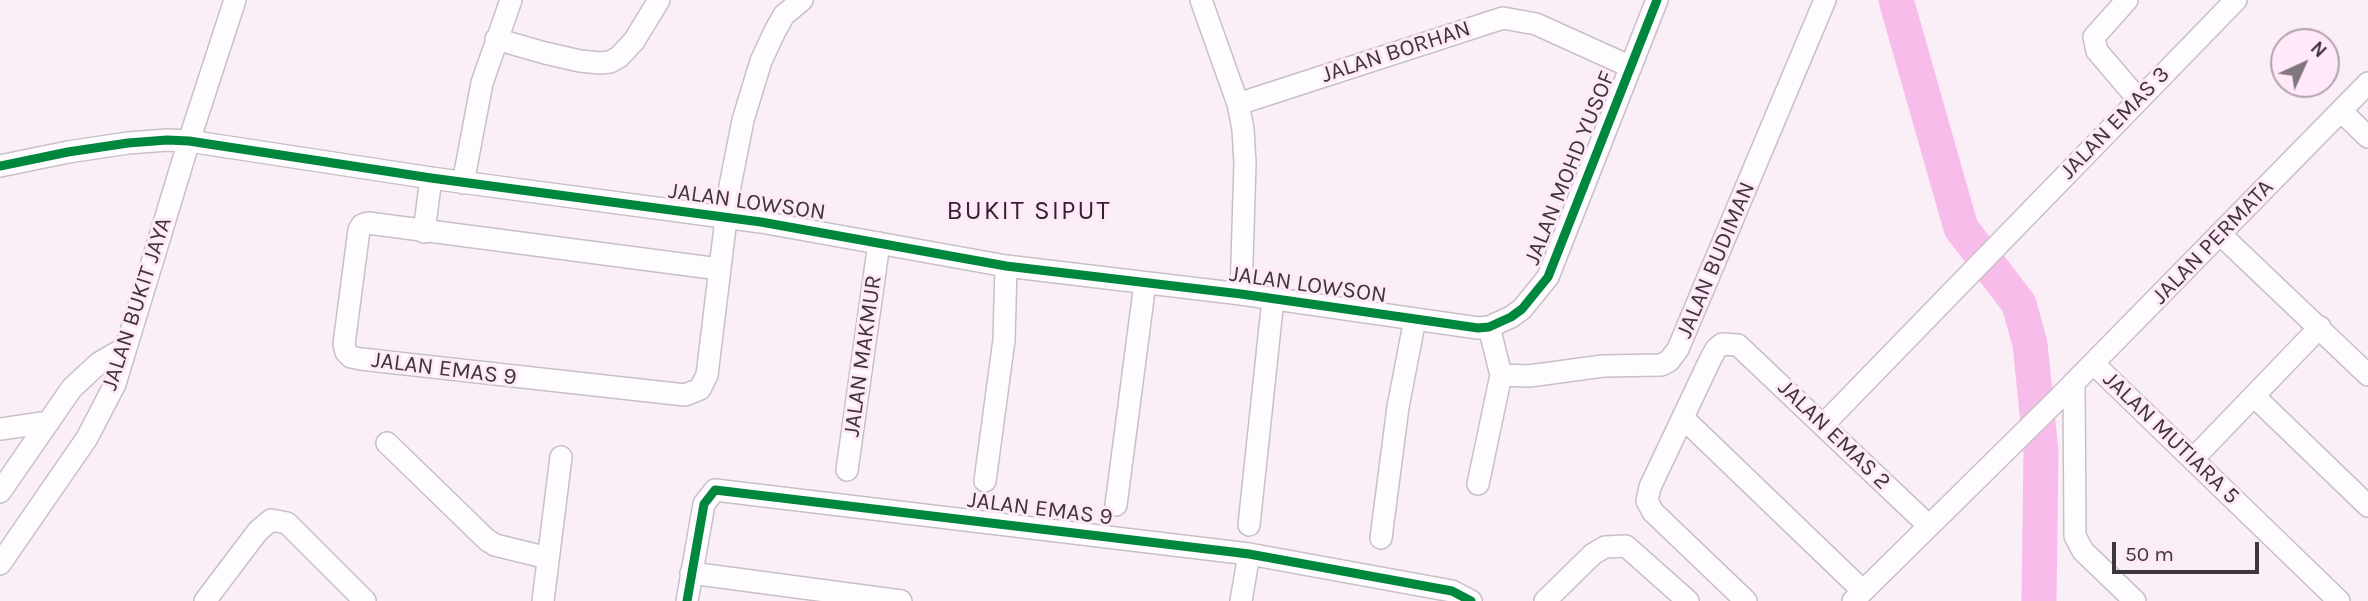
<!DOCTYPE html>
<style>
body{margin:0}
#map{position:relative;width:2368px;height:601px;overflow:hidden;background:#faeef7;font-family:Karla,sans-serif}
canvas{display:block}
.north{position:absolute;left:2270px;top:28px;width:70px;height:70px;box-sizing:border-box;background:#ffe9f9;border:2px solid #b2a1ae;border-radius:50%;rotate:45deg;font-size:19px;font-weight:700;line-height:28px;text-align:center;color:#3f363d}
.north::after{content:'';display:block;margin:auto;width:24px;height:32px;background:#80767e;clip-path:polygon(50% 0,100% 100%,50% 72%,0 100%)}
.scale{position:absolute;left:2112px;top:542px;width:147px;height:32px;box-sizing:border-box;border:4px solid #3f363d;border-top:0;padding-left:9px;font-size:21px;line-height:24px;white-space:nowrap;color:#3f363d;-webkit-text-stroke:5px #ffe9f9;paint-order:stroke}
</style>
<div id="map">
<canvas width="2368" height="601"></canvas>
<div class="north">N</div>
<div class="scale">50 m</div>
</div>
<script>
const context = document.querySelector('canvas').getContext('2d');
context.lineJoin = 'round';
const toPath = rows => new Path2D(rows.map(r => 'M' + r).join(''));
function trace(path, color, width, dash) { context.strokeStyle = color; context.lineWidth = width; context.lineCap = dash ? 'butt' : 'round'; context.setLineDash(dash || []); context.stroke(path); }
function drawText(font, color, halo, rows, align = 'center') {
  context.font = font + ' Karla,sans-serif'; context.lineWidth = 6; context.setLineDash([]); context.textBaseline = 'middle'; context.strokeStyle = halo; context.fillStyle = color; for (const [text, x, y, turn = 0] of rows) {
    context.save(); context.translate(x, y); context.rotate((+turn || 0) * Math.PI / 180); context.textAlign = isNaN(turn) ? turn : align; if (halo) context.strokeText(text, 0, 0); context.fillText(text, 0, 0); context.restore();
  }
}
const river = toPath([
 [1896,0,1961,228,2019,304,2030,344,2041,452,2039,601]
]);
const minor = toPath([
 [1201,0,1238,104,1243,129,1245,163,1241,294],
 [2127,0,2094,37,2097,51,2138,99],
 [496,39,545,53,580,61,600,63,610,62,619,57,634,41,659,0],
 [1238,104,1503,18,1536,24,1631,67],
 [2341,111,2368,137],
 [0,166,68,152,128,143,167,140,189,141,431,178,761,222,1006,266,1241,294,1478,328,1489,327,1511,317,1522,309,1548,277,1657,0],
 [463,183,482,83,511,0],
 [424,232,431,178],
 [2220,234,2368,375],
 [719,269,368,223,362,225,359,230,344,344,346,352,351,357,361,359,685,395,700,389,707,375,730,186,743,120,761,61,775,31,784,15,802,0],
 [2094,364,2339,601],
 [1501,375,1529,376,1603,366,1661,365,1669,361,1678,349,1825,0],
 [2074,383,2075,536,2083,551,2135,601],
 [2255,397,2368,506],
 [1683,418,1863,591],
 [1824,424,2236,0],
 [0,429,49,422],
 [387,443,487,540,495,545,548,558],
 [2193,459,2320,327],
 [847,470,879,243],
 [985,481,1004,340,1006,266],
 [1478,484,1501,375,1489,327],
 [0,492,72,388,99,363,125,348],
 [1116,505,1145,283],
 [1249,525,1273,299],
 [1381,538,1398,407,1415,319],
 [0,564,87,438,115,384,189,141,235,0],
 [691,573,901,601],
 [205,601,258,531,271,520,287,523,365,601],
 [543,601,561,457],
 [687,601,704,504,715,490,1249,554,1452,591,1471,601],
 [1241,601,1249,554],
 [1545,601,1593,554,1605,547,1626,546,1688,601],
 [1746,601,1653,512,1647,501,1650,487,1711,358,1716,349,1722,344,1738,345,1929,526],
 [1853,601,2057,400,2368,83]
]);
const cycleway = toPath([
 [0,166,68,152,128,143,167,140,189,141,431,178,761,222,1006,266,1241,294,1478,328,1489,327,1511,317,1522,309,1548,277,1657,0],
 [687,601,704,504,715,490,1249,554,1452,591,1471,601]
]);
const streetNames = [
 ["JALAN BORHAN",1396,52,-18],
 ["JALAN EMAS 3",2115,123,-46],
 ["JALAN MOHD YUSOF",1570,168,-68],
 ["JALAN LOWSON",747,202,8],
 ["JALAN PERMATA",2213,242,-46],
 ["JALAN BUDIMAN",1716,260,-67],
 ["JALAN LOWSON",1308,285,8],
 ["JALAN BUKIT JAYA",137,304,-72],
 ["JALAN MAKMUR",863,356,-82],
 ["JALAN EMAS 9",444,369,7],
 ["JALAN EMAS 2",1834,435,44],
 ["JALAN MUTIARA 5",2171,438,44],
 ["JALAN EMAS 9",1040,509,7]
];
const quarterNames = [
 ["BUKIT SIPUT",1029,212]
];
trace(river, '#f7bcea', 35);
trace(minor, '#c8c0c7', 24);
trace(minor, '#fefcfe', 21);
trace(cycleway, '#00873e', 9);
drawText('23px', '#3f363d', '#ffe9f9', streetNames);
context.letterSpacing = '2px';
drawText('26px', '#332330', '#ffe9f9', quarterNames);
context.letterSpacing = '0px';
</script>
